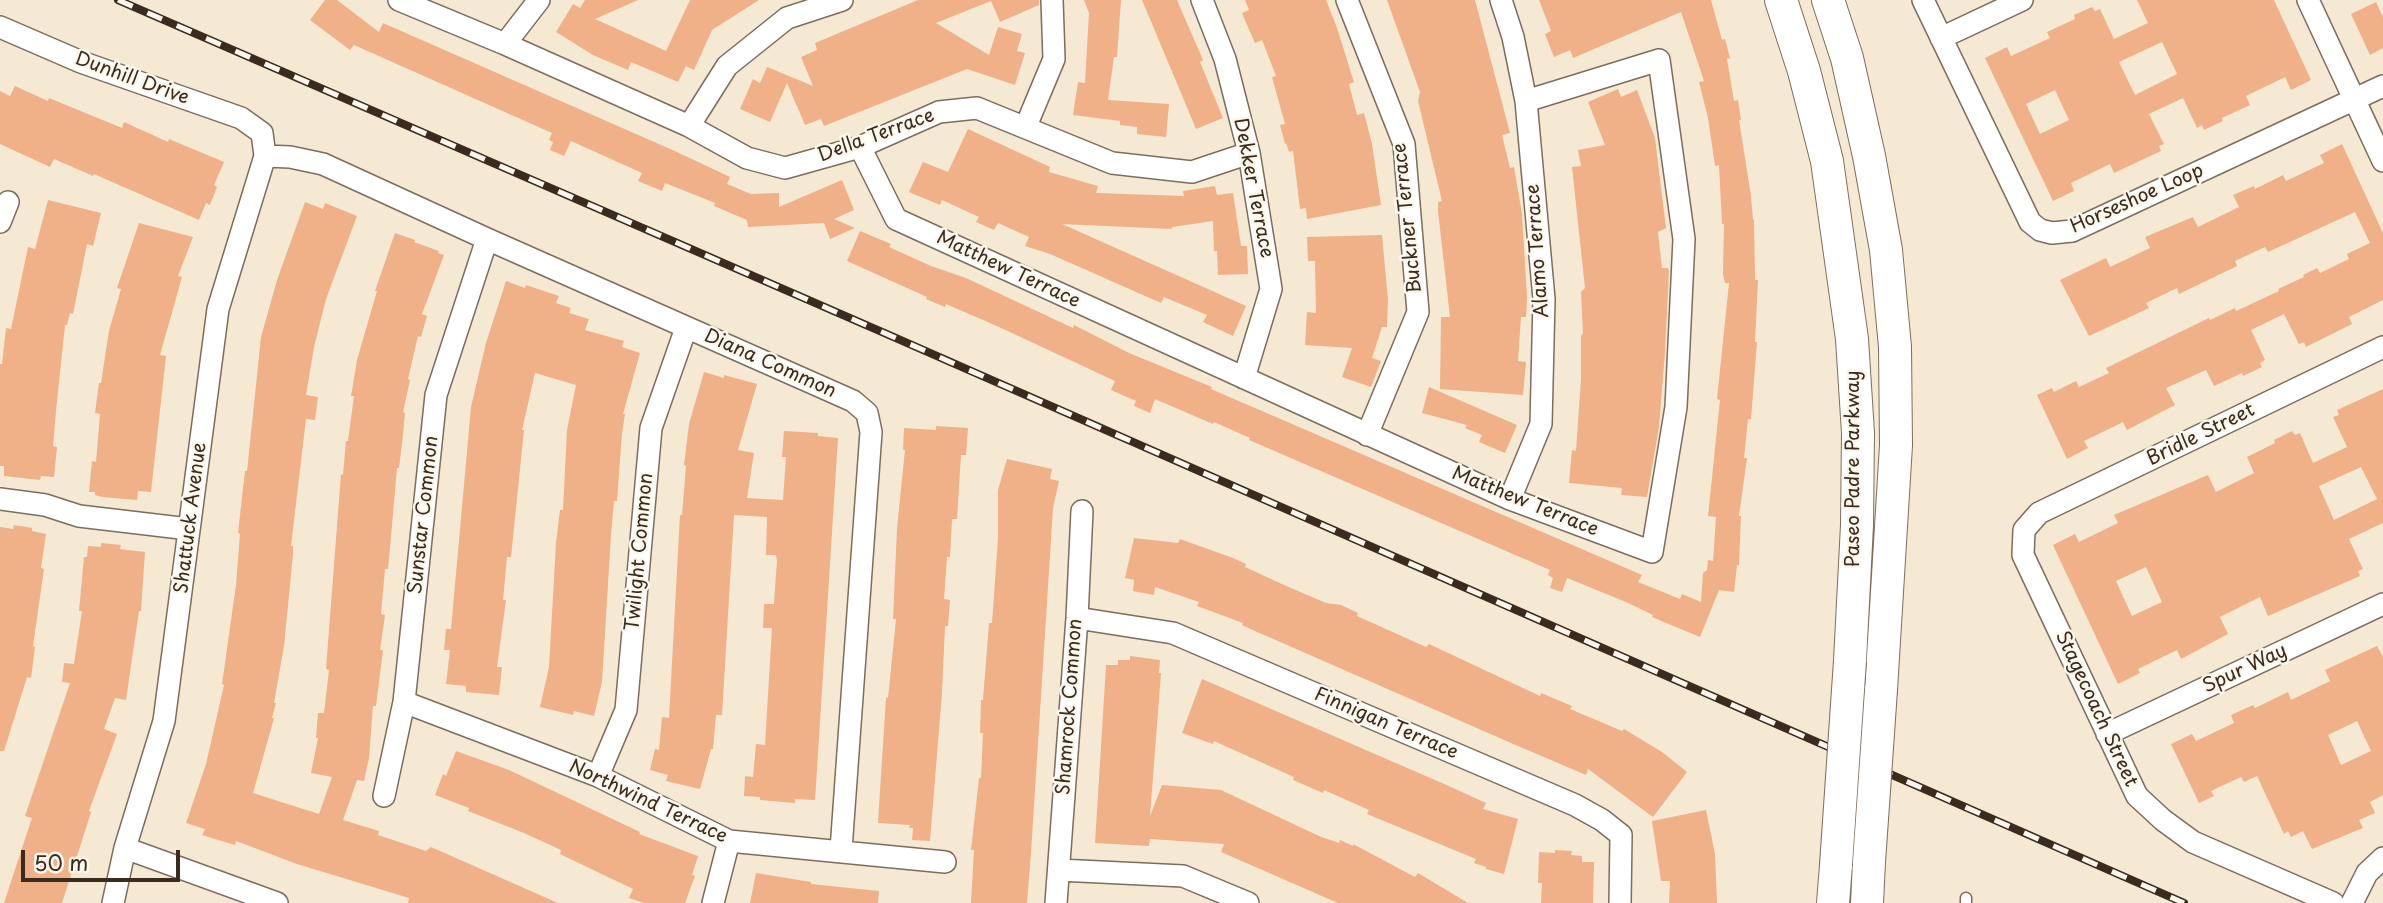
<!DOCTYPE html>
<style>
body{margin:0}
#map{position:relative;width:2383px;height:903px;overflow:hidden;background:#f5e9d3;font-family:"Playpen Sans",sans-serif}
canvas{display:block}
.scale{position:absolute;left:21px;top:850px;width:159px;height:32px;box-sizing:border-box;border:4px solid #3b2a1e;border-top:0;padding-left:9px;font-size:21px;line-height:24px;white-space:nowrap;color:#3b2a1e;-webkit-text-stroke:5px #fbf7ec;paint-order:stroke}
</style>
<div id="map">
<canvas width="2383" height="903"></canvas>
<div class="scale">50 m</div>
</div>
<script>
const context = document.querySelector('canvas').getContext('2d');
context.lineJoin = 'round';
function paint(path, color) { context.fillStyle = color; context.fill(path, 'evenodd'); }
const toPath = rows => new Path2D(rows.map(r => 'M' + r).join(''));
function trace(path, color, width, dash) { context.strokeStyle = color; context.lineWidth = width; context.lineCap = dash ? 'butt' : 'round'; context.setLineDash(dash || []); context.stroke(path); }
function drawText(font, color, halo, rows, align = 'center') {
  context.font = font + ' "Playpen Sans",sans-serif'; context.lineWidth = 5; context.setLineDash([]); context.textBaseline = 'middle'; context.strokeStyle = halo; context.fillStyle = color; for (const [text, x, y, turn = 0] of rows) {
    context.save(); context.translate(x, y); context.rotate((+turn || 0) * Math.PI / 180); context.textAlign = isNaN(turn) ? turn : align; if (halo) context.strokeText(text, 0, 0); context.fillText(text, 0, 0); context.restore();
  }
}
const building = toPath([
 [325,0,337,0,379,32,383,23,677,152,730,177,727,184,751,194,779,193,779,207,842,180,854,210,834,219,855,228,830,239,824,223,748,227,747,220,714,206,715,203,665,183,662,191,638,181,642,173,571,141,564,156,550,150,553,142,549,140,552,133,354,45,350,50,310,20],
 [585,0,638,0,595,19,666,51,690,0,759,0,712,30,694,70,686,66,678,82,631,62,628,70,593,55,556,32,573,4,580,8],
 [918,0,1039,0,1039,5,1000,22,991,1,936,23,989,55,998,27,1022,34,1017,51,1025,53,1015,85,967,69,824,126,821,119,805,125,787,83,770,122,740,109,753,79,760,83,767,67,813,86,801,57,817,50,815,43],
 [1084,0,1121,0,1117,57,1114,57,1108,100,1169,104,1166,137,1137,134,1137,127,1120,125,1120,121,1073,115,1078,82,1085,83,1089,13],
 [1142,0,1177,0,1203,60,1200,62,1223,118,1196,129],
 [1245,0,1326,0,1337,28,1353,79,1354,82,1349,84,1357,115,1364,113,1372,144,1381,205,1307,219,1306,208,1300,209,1293,151,1289,152,1286,143,1285,144,1280,125,1285,124,1272,77,1276,76,1262,40,1255,43,1247,25,1242,13,1249,10],
 [1387,0,1475,0,1510,133,1502,135,1510,168,1514,167,1522,214,1527,297,1526,317,1521,317,1518,361,1526,362,1523,395,1440,389,1441,317,1450,317,1438,211,1438,202,1442,201,1418,101,1420,92],
 [1539,0,1711,0,1722,40,1725,39,1730,58,1727,59,1734,101,1738,100,1741,120,1739,120,1751,196,1753,220,1754,219,1755,280,1758,280,1755,342,1757,342,1751,419,1748,419,1744,458,1747,458,1739,516,1741,516,1739,565,1737,565,1734,592,1719,590,1700,637,1652,617,1653,615,1626,602,1567,578,1562,592,1550,588,1553,578,1548,575,1550,570,1249,440,1250,438,1214,422,1213,424,1155,399,1150,413,1134,406,1136,401,1111,390,1115,381,999,327,946,304,945,307,926,299,927,297,847,261,860,231,891,244,889,247,931,266,966,278,1073,328,1074,325,1129,353,1212,387,1211,389,1642,575,1638,582,1680,599,1682,594,1701,602,1703,573,1707,570,1708,560,1713,561,1716,517,1708,516,1720,400,1717,399,1729,283,1725,283,1723,274,1724,224,1722,224,1719,165,1715,166,1708,118,1699,82,1704,81,1681,12,1573,58,1570,50,1554,57,1545,34,1551,31],
 [2137,0,2274,0,2311,80,2291,90,2285,77,2246,96,2250,105,2222,118,2223,121,2204,130,2202,125,2197,128,2183,98,2149,114,2164,144,2159,146,2161,151,2114,173,2110,164,2071,183,2074,191,2053,201,1985,58,2007,47,2011,56,2050,38,2047,32,2075,19,2074,15,2092,7,2095,11,2100,9,2114,39,2148,23],
 [2162,42,2177,74,2135,95,2119,62],
 [2055,90,2069,120,2040,134,2026,104],
 [2376,2,2383,17,2383,48,2370,55,2351,14],
 [15,86,48,101,49,98,122,128,124,122,168,142,169,139,224,162,214,185,217,187,210,205,206,203,199,220,94,174,93,176,54,159,50,167,0,144,0,91,10,96],
 [1618,89,1621,97,1637,90,1655,138,1666,228,1658,232,1662,268,1668,268,1669,271,1665,352,1659,427,1647,497,1621,495,1622,488,1569,483,1572,450,1576,451,1581,378,1581,336,1583,333,1581,292,1585,288,1572,167,1581,166,1578,150,1605,145,1588,102],
 [968,129,1050,167,1049,172,1098,186,1096,193,1184,196,1183,191,1215,186,1217,195,1233,193,1241,246,1247,246,1248,274,1218,275,1217,251,1214,251,1213,221,1172,227,1172,229,1062,224,1246,306,1233,336,1203,322,1207,315,1164,297,1161,303,1050,254,1025,246,1029,237,998,223,994,230,976,222,979,217,942,200,940,205,909,192,923,162,948,172],
 [2342,144,2383,233,2383,300,2349,317,2352,324,2306,347,2304,342,2299,344,2284,314,2251,330,2265,360,2260,363,2262,367,2243,376,2242,373,2214,386,2206,370,2166,388,2175,405,2127,430,2123,422,2084,441,2088,448,2067,459,2037,395,2052,388,2054,392,2076,381,2079,387,2109,373,2106,368,2209,318,2210,320,2235,308,2236,311,2279,291,2278,289,2304,277,2303,275,2317,268,2320,273,2349,259,2347,254,2370,243,2355,212,2268,252,2265,247,2235,261,2237,266,2179,294,2177,288,2146,303,2149,308,2089,336,2060,280,2106,258,2110,267,2150,248,2145,237,2193,217,2198,227,2239,207,2233,195,2254,186,2255,189,2283,175,2286,181,2324,163,2320,155],
 [48,200,101,213,93,246,87,244,73,314,70,313,67,325,65,325,56,411,53,446,57,447,54,477,41,476,40,480,4,476,4,466,0,466,0,364,2,364,6,328,11,329,28,247,35,249],
 [305,202,323,209,325,203,357,216,326,299,314,347,306,395,318,397,315,420,306,419,291,546,293,546,293,554,284,646,274,703,276,703,272,718,274,718,253,793,319,814,332,777,311,773,318,738,316,738,318,713,324,713,329,670,326,669,341,474,343,475,346,441,348,441,354,396,351,396,357,360,377,291,375,291,395,233,415,240,414,242,439,251,438,253,444,255,422,314,427,316,421,337,418,336,408,379,410,380,403,412,405,413,403,435,399,468,397,468,390,548,388,569,385,569,381,614,385,615,380,650,383,650,376,706,373,706,369,758,364,781,357,780,343,820,379,831,378,835,426,851,431,847,558,903,408,903,409,898,297,864,236,841,235,845,202,835,205,829,186,823,206,764,224,685,222,684,236,585,240,534,238,533,245,471,247,471,261,337,277,280],
 [139,223,193,237,178,276,182,277,160,355,166,356,151,492,138,491,137,500,102,497,95,495,95,492,89,492,92,461,96,462,100,414,95,413,99,383,101,383,109,331,121,289,117,288],
 [1382,235,1388,300,1387,327,1382,327,1372,358,1381,361,1371,387,1342,377,1352,348,1305,345,1307,312,1316,313,1315,261,1308,261,1307,237],
 [506,281,525,288,526,285,559,296,556,303,571,308,569,313,589,319,585,330,624,341,622,347,640,353,623,414,625,414,622,433,617,501,614,501,611,535,602,682,594,716,574,711,573,715,540,707,549,667,556,543,560,510,563,510,567,430,576,385,535,373,522,430,524,430,511,557,507,557,503,600,506,600,497,667,502,667,499,695,466,692,466,686,446,684,450,650,444,650,446,629,451,629,471,407,486,343],
 [704,372,724,378,724,375,757,384,738,450,754,453,747,498,783,500,786,457,782,457,784,431,818,433,818,436,838,438,815,800,795,799,795,803,760,800,760,797,744,796,745,776,753,777,756,744,765,745,772,628,763,628,764,604,774,604,774,602,777,561,776,555,766,555,767,517,734,515,722,715,716,715,713,749,711,749,700,789,666,781,668,775,650,770,655,749,659,750,662,717,669,718,680,515,682,515,686,466,684,465,689,424],
 [1429,387,1517,425,1505,453,1479,442,1482,435,1465,428,1467,425,1422,413],
 [2383,389,2383,523,2349,539,2363,569,2358,571,2360,576,2268,616,2260,597,2220,617,2228,634,2181,659,2177,650,2138,669,2140,673,2118,684,2053,545,2075,534,2079,542,2118,523,2114,515,2208,475,2216,492,2254,473,2247,457,2275,443,2274,440,2292,431,2295,435,2300,433,2313,463,2347,447,2333,417,2339,415,2337,410],
 [2361,467,2377,499,2334,520,2319,486],
 [2146,567,2162,602,2132,616,2116,581],
 [936,426,968,428,966,455,961,455,957,519,952,519,950,557,947,557,944,599,950,600,948,626,945,626,942,693,930,841,912,840,913,828,909,828,910,825,878,823,886,697,888,698,896,619,893,619,897,528,905,450,903,450,904,428,936,430],
 [1007,459,1052,469,1050,479,1059,481,1053,508,1031,853,1027,903,971,903,974,850,971,850,979,778,981,778,983,733,980,733,981,700,983,700,989,623,992,623,998,538,998,490],
 [14,525,32,528,32,531,46,534,41,568,44,569,33,646,35,647,31,678,27,677,4,751,0,751,0,527,13,529],
 [1134,538,1178,543,1180,539,1233,558,1246,564,1245,567,1284,585,1326,603,1341,605,1358,613,1357,616,1426,647,1429,644,1540,696,1541,693,1572,706,1570,709,1622,731,1624,729,1662,752,1687,772,1653,817,1588,769,1586,775,1511,743,1255,631,1242,625,1243,623,1197,606,1199,602,1155,587,1154,595,1133,591,1134,580,1125,578],
 [101,543,121,545,120,549,145,552,141,611,139,611,126,700,115,698,104,729,117,734,89,811,91,812,62,903,4,903,32,818,25,816,70,683,62,682,64,663,74,664,82,611,79,611,84,557,87,557,88,546,101,547],
 [2377,646,2383,657,2383,795,2370,802,2375,813,2359,820,2363,828,2312,849,2303,831,2291,837,2288,831,2284,834,2257,776,2244,782,2241,777,2211,791,2214,796,2199,803,2171,744,2192,734,2196,741,2234,723,2231,715,2253,705,2255,708,2288,692,2291,700,2330,681,2325,670],
 [2357,721,2371,751,2341,765,2328,735],
 [1130,656,1160,660,1159,673,1161,673,1150,816,1162,785,1221,790,1319,836,1339,843,1340,840,1353,846,1353,844,1415,877,1418,873,1468,903,1338,903,1221,852,1224,844,1150,839,1149,846,1095,843,1106,665,1118,665,1118,660,1130,660],
 [1202,679,1442,783,1486,803,1483,809,1518,819,1504,874,1486,869,1486,867,1474,863,1476,859,1367,814,1369,810,1324,790,1323,793,1293,780,1294,777,1214,741,1213,744,1182,733],
 [456,751,509,770,640,832,639,834,698,856,692,875,695,876,685,903,644,903,629,898,633,889,560,854,561,850,524,833,468,811,469,808,435,795,443,774,446,776],
 [1706,810,1715,854,1717,903,1669,903,1670,881,1661,881,1652,821],
 [1555,850,1572,851,1571,855,1582,856,1582,862,1594,862,1593,903,1541,903,1542,883,1538,883,1539,852,1555,853],
 [756,873,811,882,811,884,879,891,878,903,750,903]
]);
const lane = toPath([
 [1966,903,1966,898]
]);
const street = toPath([
 [399,0,505,44,689,126,747,158,785,168,860,147,939,112,977,108,1112,163,1192,172,1249,153],
 [1202,0,1225,59,1249,153,1271,289,1244,378],
 [1347,0,1404,144,1418,312,1367,435],
 [1501,0,1513,37,1526,101,1544,299,1541,424,1510,499],
 [1923,0,2030,222,2040,230,2052,233,2072,231,2383,86],
 [2308,0,2383,161],
 [0,27,81,62,241,118,262,133,265,156,218,309,164,721,125,848,113,903],
 [1941,38,2022,0],
 [505,44,539,0],
 [689,126,727,66,787,18,842,0],
 [1026,126,1054,59,1052,0],
 [860,147,896,219,1510,499,1652,552,1676,407,1684,239,1659,60,1526,101],
 [265,156,290,157,323,164,487,239,853,401,867,413,871,432,841,850],
 [0,222,8,202],
 [0,499,45,505,79,516,189,529],
 [1077,618,1173,633,1575,805,1602,820,1621,835,1620,903],
 [404,702,598,776,729,841,945,862],
 [2107,734,2383,604],
 [598,776,626,710,651,428,686,328],
 [384,796,404,702,436,395,487,239],
 [125,848,277,903],
 [1059,870,1183,876,1248,903],
 [713,903,729,841],
 [1056,903,1077,618,1082,511],
 [2333,903,2193,842,2163,820,2137,796,2023,555,2024,530,2039,513,2383,347],
 [2352,903,2367,873,2383,858]
]);
const secondary = toPath([
 [1781,0,1804,71,1827,161,1852,339,1858,433,1857,525,1850,661],
 [1828,0,1847,58,1869,156,1886,250,1895,347,1896,445,1881,690],
 [1833,903,1836,865],
 [1867,903,1869,862]
]);
const rail = toPath([
 [118,0,889,335,2184,903]
]);
const secondaryBridge = toPath([
 [1869,862,1881,690],
 [1836,865,1850,661]
]);
const streetNames = [
 ["Dunhill Drive",132,79,20],
 ["Della Terrace",876,136,-20],
 ["Dekker Terrace",1253,188,79],
 ["Horseshoe Loop",2137,199,-24],
 ["Buckner Terrace",1408,218,-96],
 ["Alamo Terrace",1538,251,-94],
 ["Matthew Terrace",1008,270,25],
 ["Diana Common",770,364,24],
 ["Bridle Street",2201,435,-26],
 ["Paseo Padre Parkway",1854,469,-90],
 ["Matthew Terrace",1525,502,22],
 ["Sunstar Common",424,515,-84],
 ["Shattuck Avenue",191,518,-83],
 ["Twilight Common",640,552,-85],
 ["Spur Way",2245,669,-25],
 ["Shamrock Common",1070,707,-86],
 ["Stagecoach Street",2096,709,65],
 ["Finnigan Terrace",1386,724,23],
 ["Northwind Terrace",648,802,25]
];
paint(building, '#f0b088');
trace(lane, '#7c6d5d', 13);
trace(street, '#7c6d5d', 24);
trace(secondary, '#7c6d5d', 34);
trace(lane, '#fff', 10);
trace(street, '#fff', 21);
trace(secondary, '#fff', 32);
trace(rail, '#3b2a1e', 8);
trace(rail, '#fbf7ec', 5, [16]);
trace(secondaryBridge, '#7c6d5d', 34, []);
trace(secondaryBridge, '#fff', 32);
drawText('19px', '#3b2a1e', '#fbf7ec', streetNames);
</script>
